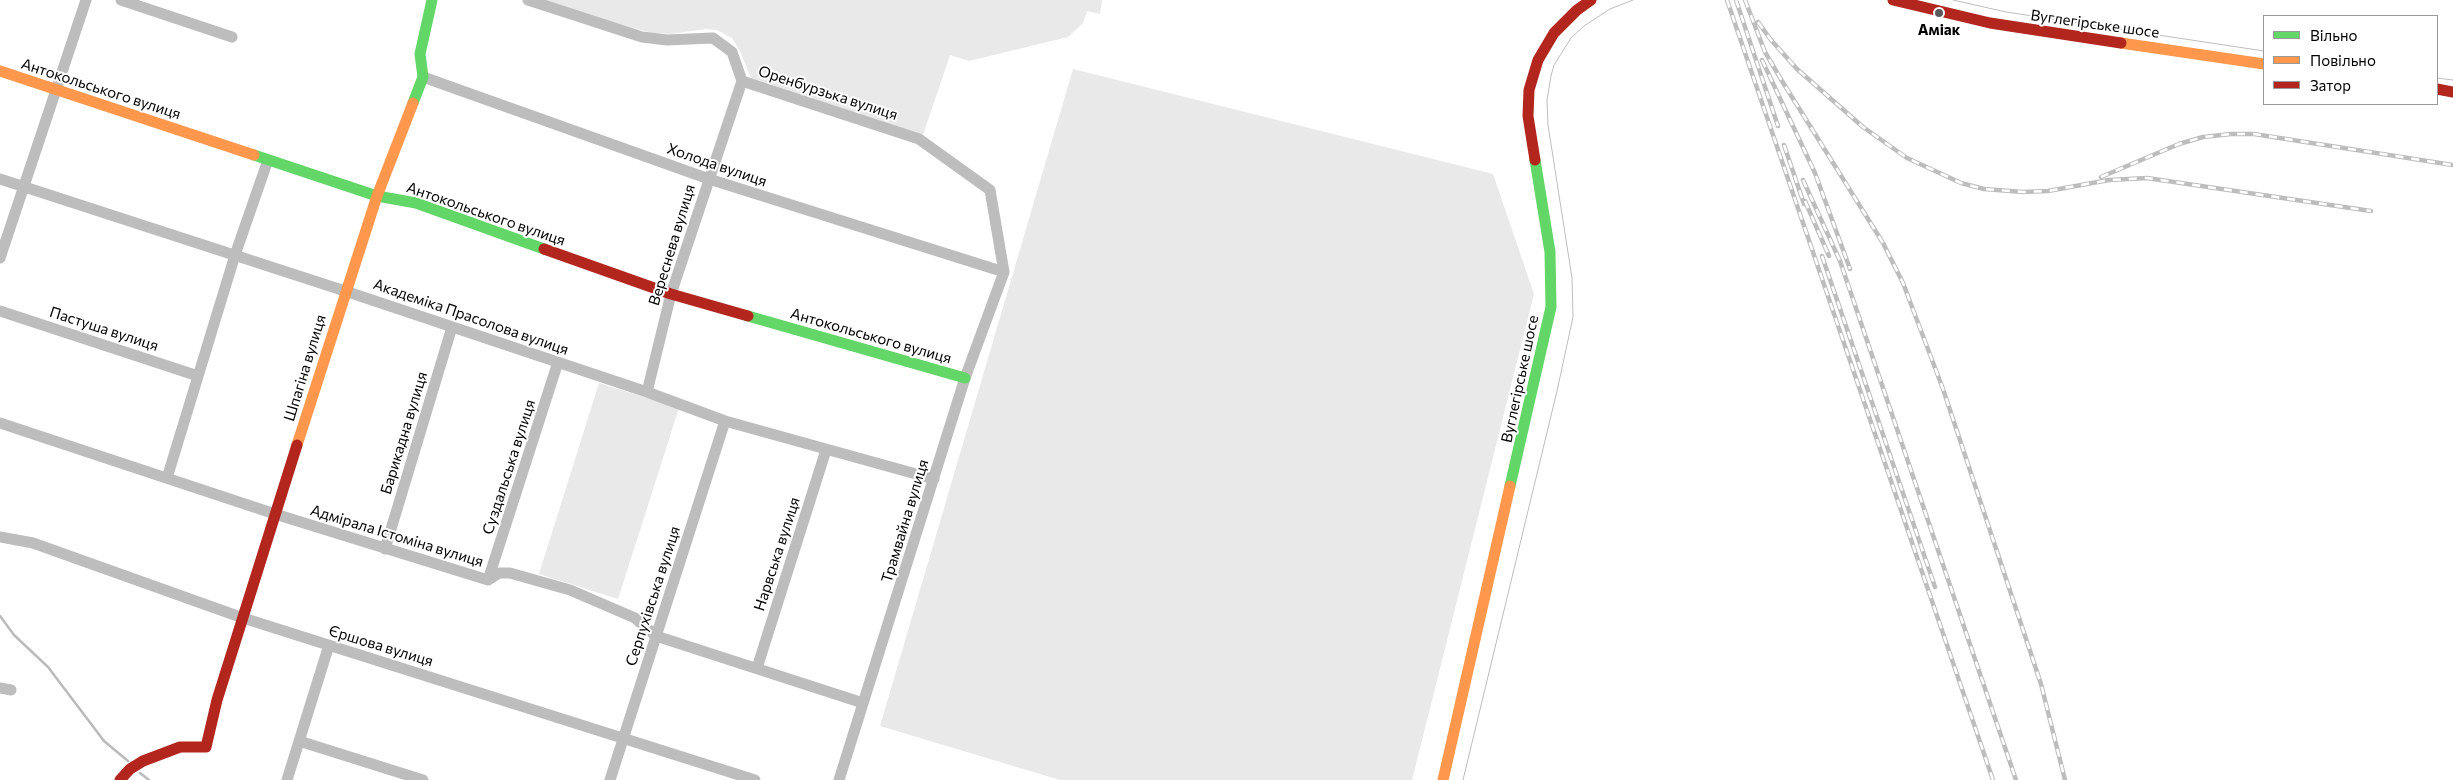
<!DOCTYPE html>
<meta charset="utf-8">
<style>
body{margin:0}
#map{position:relative;width:2453px;height:780px;overflow:hidden;background:#fff;font-family:Commissioner,sans-serif}
canvas{display:block}
.legend{position:absolute;left:2263px;top:15px;width:175px;height:90px;box-sizing:border-box;background:#fff;border:1px solid #999;margin:0;padding:6px 9px;list-style:none;font-size:15px;color:#000}
.legend li{display:flex;align-items:center;gap:10px;height:25px}
.legend b{width:25px;border:1px solid #999}
</style>
<div id="map">
<canvas width="2453" height="780"></canvas>
<ul class="legend">
<li><b style="height:6px;background:#63d668"></b>Вільно</li>
<li><b style="height:6px;background:#ff974d"></b>Повільно</li>
<li><b style="height:6px;background:#b3261e"></b>Затор</li>
</ul>
</div>
<script>
const context = document.querySelector('canvas').getContext('2d');
context.lineJoin = 'round';
function paint(path, color) { context.fillStyle = color; context.fill(path, 'evenodd'); }
const toPath = rows => new Path2D(rows.map(r => 'M' + r).join(''));
function trace(path, color, width, dash) { context.strokeStyle = color; context.lineWidth = width; context.lineCap = dash ? 'butt' : 'round'; context.setLineDash(dash || []); context.stroke(path); }
function drawText(font, color, halo, rows, align = 'center') {
  context.font = font + ' Commissioner,sans-serif'; context.lineWidth = 4; context.setLineDash([]); context.textBaseline = 'middle'; context.strokeStyle = halo; context.fillStyle = color; for (const [text, x, y, turn = 0] of rows) {
    context.save(); context.translate(x, y); context.rotate((+turn || 0) * Math.PI / 180); context.textAlign = isNaN(turn) ? turn : align; if (halo) context.strokeText(text, 0, 0); context.fillText(text, 0, 0); context.restore();
  }
}
const green = toPath([
 [531,0,1102,0,1100,14,1087,11,1083,23,1068,37,969,61,950,55,923,135,751,78,741,53,732,38,717,30,705,29,671,34,652,33],
 [1073,69,1493,174,1534,294,1412,780,1060,780,880,726],
 [599,383,679,408,618,599,539,574]
]);
const stream = toPath([
 [0,616,14,635,48,667,104,741,128,761],
 [140,773,149,780]
]);
const street = toPath([
 [121,0,232,37],
 [528,0,642,37,667,40,713,38,732,52,742,81,919,139,990,190,1004,272],
 [423,77,709,179,1004,272],
 [0,179,345,291,647,392,725,421,934,479],
 [0,258,86,0],
 [0,311,198,376],
 [647,392,671,294,742,81],
 [0,423,275,514,488,580],
 [167,478,235,255,268,160],
 [0,537,33,543,243,618,755,780],
 [385,549,452,327],
 [488,580,499,573,510,573,570,590,635,618,656,636,863,703],
 [488,580,558,362],
 [757,668,826,450],
 [0,688,11,690],
 [299,741,423,780],
 [287,780,329,645],
 [610,780,725,421],
 [839,780,965,378,1004,272]
]);
const fast = toPath([
 [413,103,423,77,420,54,432,0],
 [254,155,377,196,416,203,544,249],
 [748,316,965,378],
 [1510,486,1551,307,1550,252,1535,160]
]);
const slow = toPath([
 [2121,43,2264,64],
 [0,71,254,155],
 [297,445,377,196,413,103],
 [1443,780,1510,486]
]);
const jam = toPath([
 [1893,0,1990,23,2121,43],
 [2437,89,2453,92],
 [1535,160,1528,116,1529,90,1538,60,1554,33,1577,10,1591,0],
 [544,249,671,294,748,316],
 [120,780,130,769,143,761,180,747,206,747,217,700,297,445]
]);
const tram = toPath([
 [1953,0,2006,12,2264,51],
 [2437,78,2453,80],
 [1463,780,1557,391,1573,317,1572,278,1548,125,1547,100,1551,76,1554,65,1571,38,1584,26,1610,9,1633,0]
]);
const rail = toPath([
 [1727,0,1993,780],
 [1736,0,1778,126],
 [1745,0,1765,52,1782,81,1883,243,1903,283,1943,389,2041,684,2065,780],
 [1758,22,1771,40,1797,69,1863,127,1907,158,1961,183,1984,189,2023,192,2048,191,2109,180,2147,178,2371,211],
 [1762,60,1815,173,1850,269],
 [1784,145,1804,204],
 [2101,177,2179,144,2203,137,2231,134,2254,134,2453,165],
 [1803,180,1840,261,2016,780],
 [1805,201,1829,256],
 [1822,256,1935,587]
]);
const markers = [
 [1939,13,5,"#595959"]
];
const streetNames = [
 ["Вуглегірське шосе",2095,24,8],
 ["Антокольського вулиця",101,89,18],
 ["Оренбурзька вулиця",828,93,18],
 ["Холода вулиця",717,165,19],
 ["Антокольського вулиця",486,214,19],
 ["Вереснева вулиця",672,245,-73],
 ["Академіка Прасолова вулиця",471,317,19],
 ["Пастуша вулиця",104,329,18],
 ["Антокольського вулиця",871,336,16],
 ["Шпагіна вулиця",305,368,-73],
 ["Вуглегірське шосе",1520,379,-78],
 ["Барикадна вулиця",404,433,-73],
 ["Суздальська вулиця",509,467,-72],
 ["Трамвайна вулиця",905,521,-73],
 ["Адмірала Істоміна вулиця",397,536,17],
 ["Нарвська вулиця",777,554,-72],
 ["Серпухівська вулиця",653,596,-72],
 ["Єршова вулиця",381,646,17]
];
const poiNames = [
 ["Аміак",1939,30]
];
paint(green, '#e9e9e9');
trace(stream, '#bbb', 2.5);
trace(street, '#bdbdbd', 11);
trace(fast, '#63d668', 11);
trace(slow, '#ff974d', 11);
trace(jam, '#b3261e', 11);
trace(tram, '#bdbdbd', 1);
trace(rail, '#bdbdbd', 4.5);
trace(rail, '#fff', 2.5, [8]);
for (const [x, y, r, color] of markers) { const dot = new Path2D(); dot.arc(x, y, r, 0, 2 * Math.PI); context.fillStyle = color; context.fill(dot); trace(dot, '#fff', 2); }
drawText('15px', '#000', '#fff', streetNames);
drawText('bold 15px', '#000', '#fff', poiNames);
</script>
